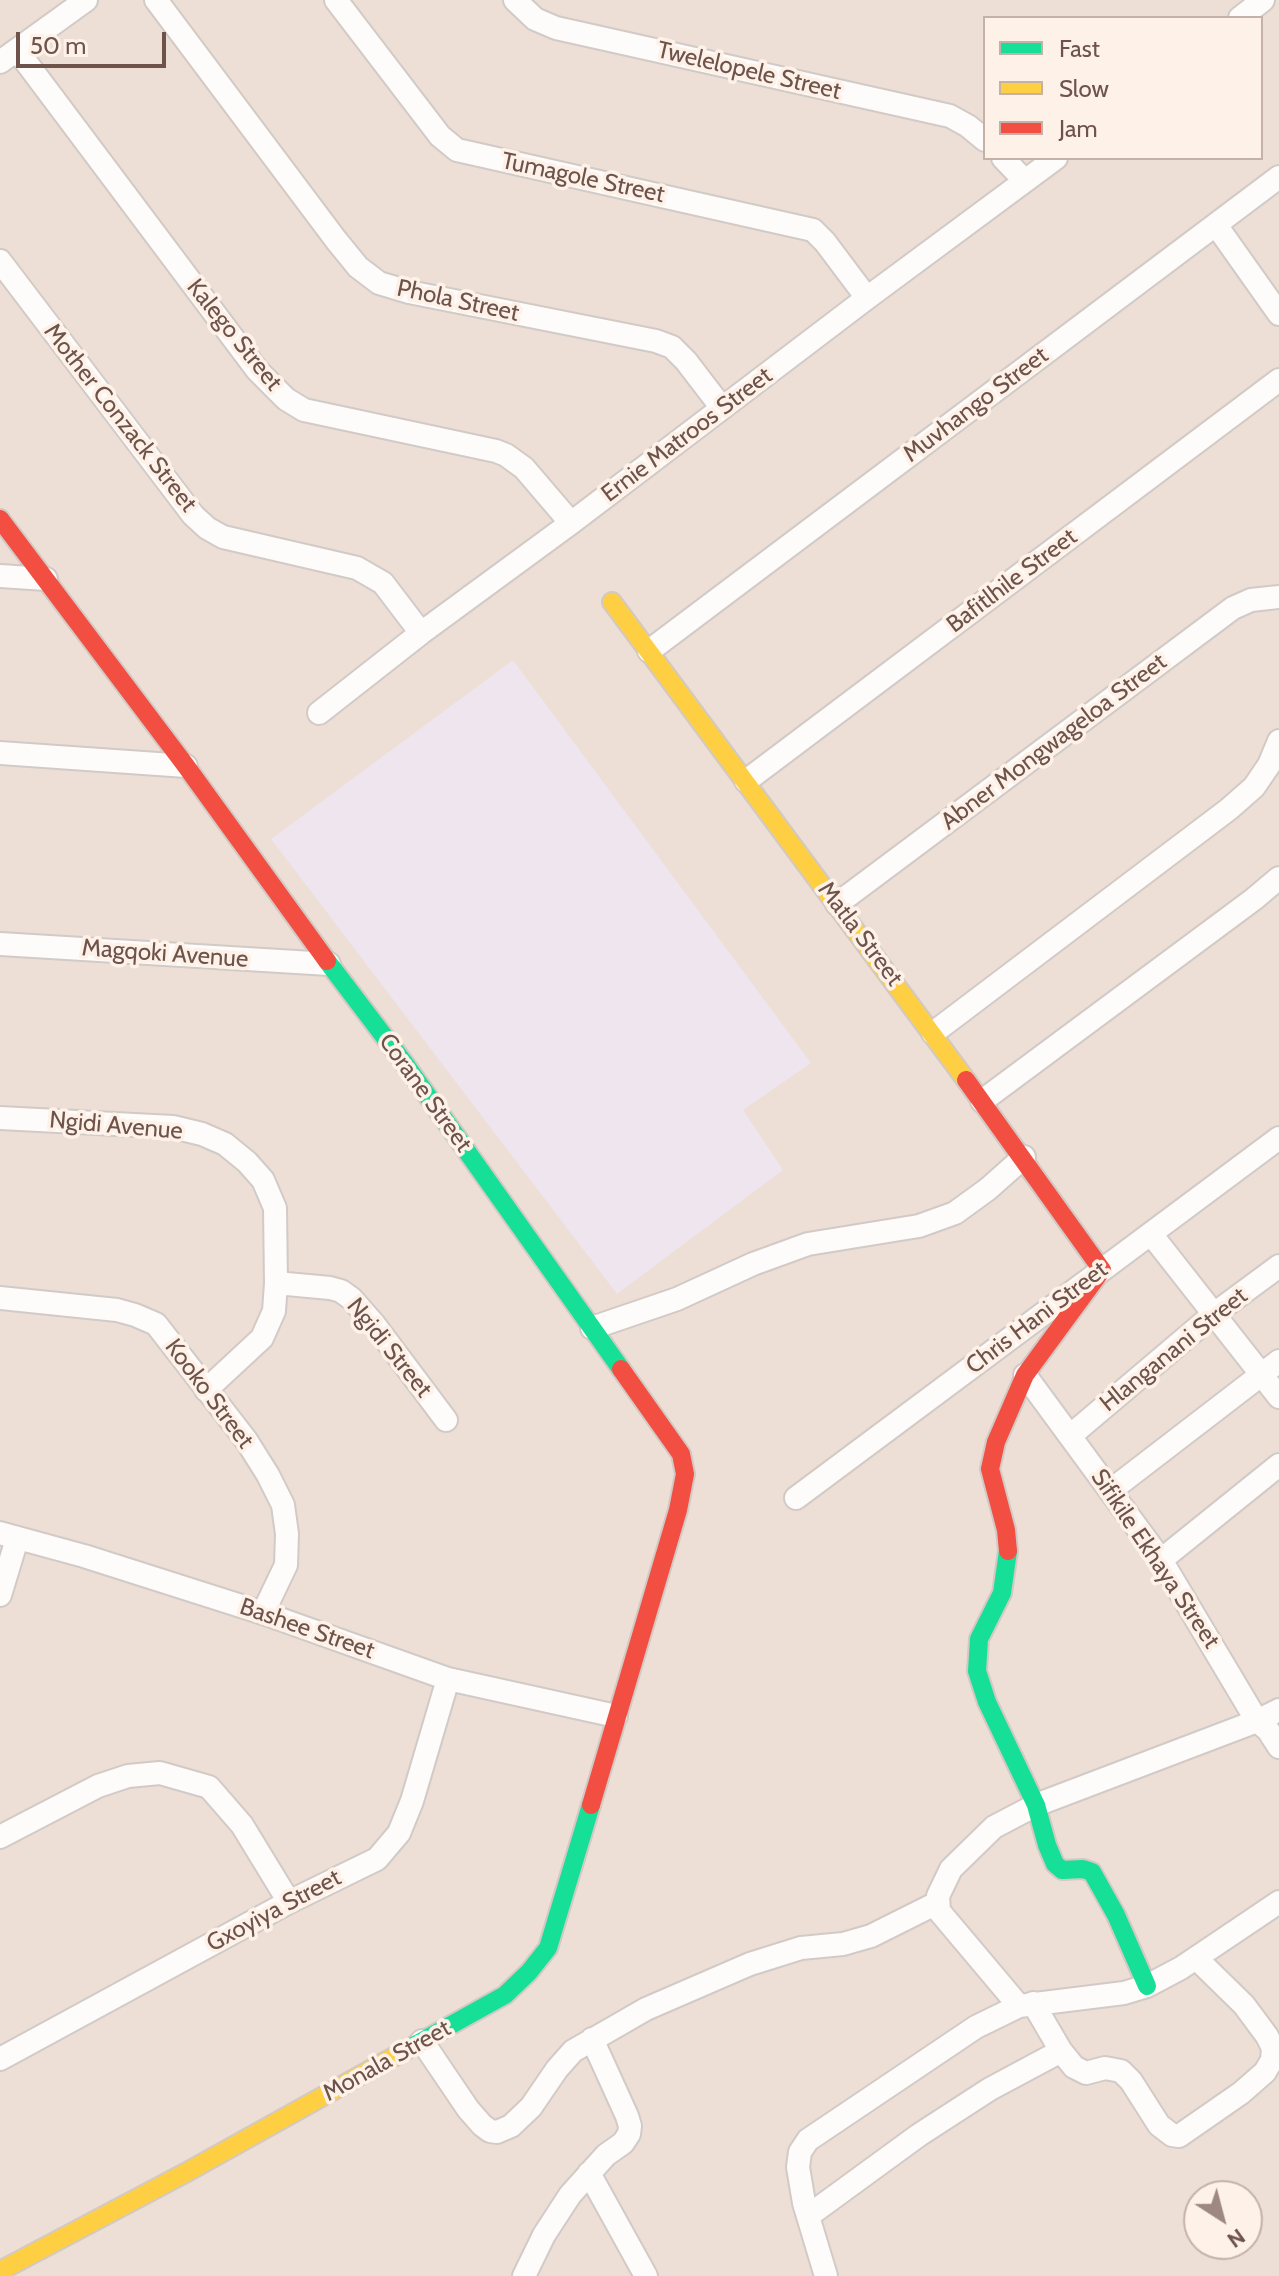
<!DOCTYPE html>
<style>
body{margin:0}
#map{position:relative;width:1279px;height:2276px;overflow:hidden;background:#f4ede7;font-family:Cabin,sans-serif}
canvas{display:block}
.legend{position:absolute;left:983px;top:16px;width:280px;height:144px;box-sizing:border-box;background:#fdf1e8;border:2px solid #c4b2a9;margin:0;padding:10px 14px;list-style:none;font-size:24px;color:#6e534b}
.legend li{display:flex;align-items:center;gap:16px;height:40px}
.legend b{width:40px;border:2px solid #c4b2a9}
.north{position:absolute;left:1183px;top:2180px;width:80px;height:80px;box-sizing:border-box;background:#fdf1e8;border:2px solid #c4b2a9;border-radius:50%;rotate:144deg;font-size:22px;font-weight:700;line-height:32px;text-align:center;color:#6e534b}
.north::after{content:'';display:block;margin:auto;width:28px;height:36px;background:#9d8982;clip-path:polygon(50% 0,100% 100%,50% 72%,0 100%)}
.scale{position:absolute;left:16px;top:32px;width:150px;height:36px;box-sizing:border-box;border:4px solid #6e534b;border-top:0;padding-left:10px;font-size:24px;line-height:28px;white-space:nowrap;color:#6e534b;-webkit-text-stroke:6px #fdf1e8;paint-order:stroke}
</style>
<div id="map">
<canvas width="1279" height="2276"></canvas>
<ul class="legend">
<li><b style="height:10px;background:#16e098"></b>Fast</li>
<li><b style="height:10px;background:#ffcf43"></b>Slow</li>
<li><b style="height:10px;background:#f24e42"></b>Jam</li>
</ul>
<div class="north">N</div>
<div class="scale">50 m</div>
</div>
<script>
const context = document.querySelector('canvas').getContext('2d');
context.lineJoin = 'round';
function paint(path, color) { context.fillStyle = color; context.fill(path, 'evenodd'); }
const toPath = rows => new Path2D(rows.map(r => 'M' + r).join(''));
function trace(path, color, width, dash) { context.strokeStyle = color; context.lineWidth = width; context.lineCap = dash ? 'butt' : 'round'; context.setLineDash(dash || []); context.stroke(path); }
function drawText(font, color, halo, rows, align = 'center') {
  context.font = font + ' Cabin,sans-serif'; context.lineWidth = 7; context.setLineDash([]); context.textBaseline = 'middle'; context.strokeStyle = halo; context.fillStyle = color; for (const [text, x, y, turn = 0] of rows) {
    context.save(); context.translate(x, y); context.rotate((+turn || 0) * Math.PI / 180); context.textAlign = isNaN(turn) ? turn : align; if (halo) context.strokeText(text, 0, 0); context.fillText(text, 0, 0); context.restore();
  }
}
const residential = toPath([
 [0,0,1279,0,1279,2276,0,2276],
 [985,18,1261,18,1261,158,985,158],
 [1199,2196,1247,2196,1247,2244,1199,2244]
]);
const education = toPath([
 [513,660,811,1063,743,1110,783,1170,617,1294,271,839]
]);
const street = toPath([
 [156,0,336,240,358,267,379,283,409,292,656,341,672,347,686,361,722,408],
 [336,0,440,136,457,150,813,230,825,242,867,298],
 [515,0,535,19,556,28,950,116,968,126,985,140],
 [1240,18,1263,0],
 [17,50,257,370,286,399,304,410,496,451,506,455,524,468,571,523],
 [0,62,86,0],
 [1003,158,1025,181],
 [1216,225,1279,314],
 [0,261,193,515,207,528,223,537,357,568,383,583,421,633],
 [0,576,46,579],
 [649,651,1279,177],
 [319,713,421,633,571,523,867,298,1056,158],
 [0,753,186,766],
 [746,781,1279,380],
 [837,904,1233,608,1251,600,1279,597],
 [0,944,329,964],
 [933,1033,1229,809,1254,787,1269,765,1279,741],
 [982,1101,1254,899,1279,878],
 [0,1118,173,1127,202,1134,225,1144,247,1162,263,1180,275,1208,276,1283,274,1311,262,1338,206,1390],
 [1151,1234,1279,1397],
 [276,1283,330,1288,341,1291,352,1299,374,1324,446,1420],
 [0,1298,117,1310,135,1315,156,1324,246,1440,268,1475,283,1505,287,1534,286,1565,263,1613],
 [592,1328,677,1299,753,1264,808,1244,919,1226,955,1213,988,1189,1024,1157],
 [1025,1375,1161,1560,1257,1721,1268,1730,1279,1747],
 [1070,1436,1214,1314,1279,1266],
 [1110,1491,1279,1361],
 [796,1498,1279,1138],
 [0,1533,84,1556,263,1613,448,1679,616,1716],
 [1161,1560,1279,1465],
 [0,1595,17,1539],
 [0,1837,98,1786,128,1776,160,1773,209,1787,242,1825,289,1902],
 [1033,2003,1061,2051,1074,2067,1086,2073,1105,2068,1121,2071,1131,2081,1159,2125,1172,2135,1179,2136,1241,2093,1265,2072,1272,2060,1273,2048,1267,2036,1244,2005,1196,1958],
 [1019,2006,939,1911,938,1896,951,1869,994,1827,1036,1805,1257,1721,1279,1710],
 [422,2041,468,2109,482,2125,490,2131,497,2132,511,2126,531,2107,557,2069,573,2051,646,2009,750,1964,801,1948,843,1944,871,1936,937,1903],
 [0,2059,289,1902,377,1859,399,1833,412,1801,448,1679],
 [589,2173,646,2276],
 [808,2216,919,2135,990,2089,1061,2051],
 [524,2276,544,2235,570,2195,606,2155,623,2143,629,2134,630,2126,627,2116,592,2039],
 [826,2276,804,2203,798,2167,800,2152,808,2140,976,2027,1019,2006,1124,1993,1147,1986,1181,1968,1279,1902]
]);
const fast = toPath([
 [327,961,405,1064,621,1369],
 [1008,1551,1002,1593,979,1639,977,1671,987,1702,1036,1805,1047,1845,1055,1864,1062,1870,1083,1869,1092,1872,1116,1915,1147,1986],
 [397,2055,505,1995,529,1972,548,1948,591,1805]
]);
const slow = toPath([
 [612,602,966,1080],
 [0,2271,187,2172,397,2055]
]);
const jam = toPath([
 [0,519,186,766,327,961],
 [966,1080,1102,1270,1025,1375,996,1442,990,1469,1006,1530,1008,1551],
 [591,1805,678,1510,685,1474,681,1454,621,1369]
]);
const streetNames = [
 ["Twelelopele Street",749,71,13],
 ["Tumagole Street",583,178,12],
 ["Phola Street",458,301,12],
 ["Kalego Street",234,335,51],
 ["Muvhango Street",976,405,-37],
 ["Mother Conzack Street",120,418,52],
 ["Ernie Matroos Street",687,435,-37],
 ["Bafitlhile Street",1012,581,-37],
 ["Abner Mongwageloa Street",1054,742,-37],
 ["Matla Street",860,934,53],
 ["Magqoki Avenue",165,954,4],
 ["Corane Street",425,1093,54],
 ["Ngidi Avenue",116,1126,5],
 ["Chris Hani Street",1037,1318,-37],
 ["Ngidi Street",389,1348,51],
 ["Hlanganani Street",1174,1350,-39],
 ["Kooko Street",209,1394,53],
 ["Sifikile Ekhaya Street",1155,1559,56],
 ["Bashee Street",307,1629,19],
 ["Gxoyiya Street",274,1911,-28],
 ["Monala Street",387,2061,-29]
];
paint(residential, '#eddfd5');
paint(education, '#eee5ef');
trace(street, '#d2cac6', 26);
trace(fast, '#d2c9c4', 22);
trace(slow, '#d2c9c4', 22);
trace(jam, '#d2c9c4', 22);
trace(street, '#fdfcfb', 22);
trace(fast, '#16e098', 18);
trace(slow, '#ffcf43', 18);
trace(jam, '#f24e42', 18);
drawText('24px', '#6e534b', '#fdf1e8', streetNames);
</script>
